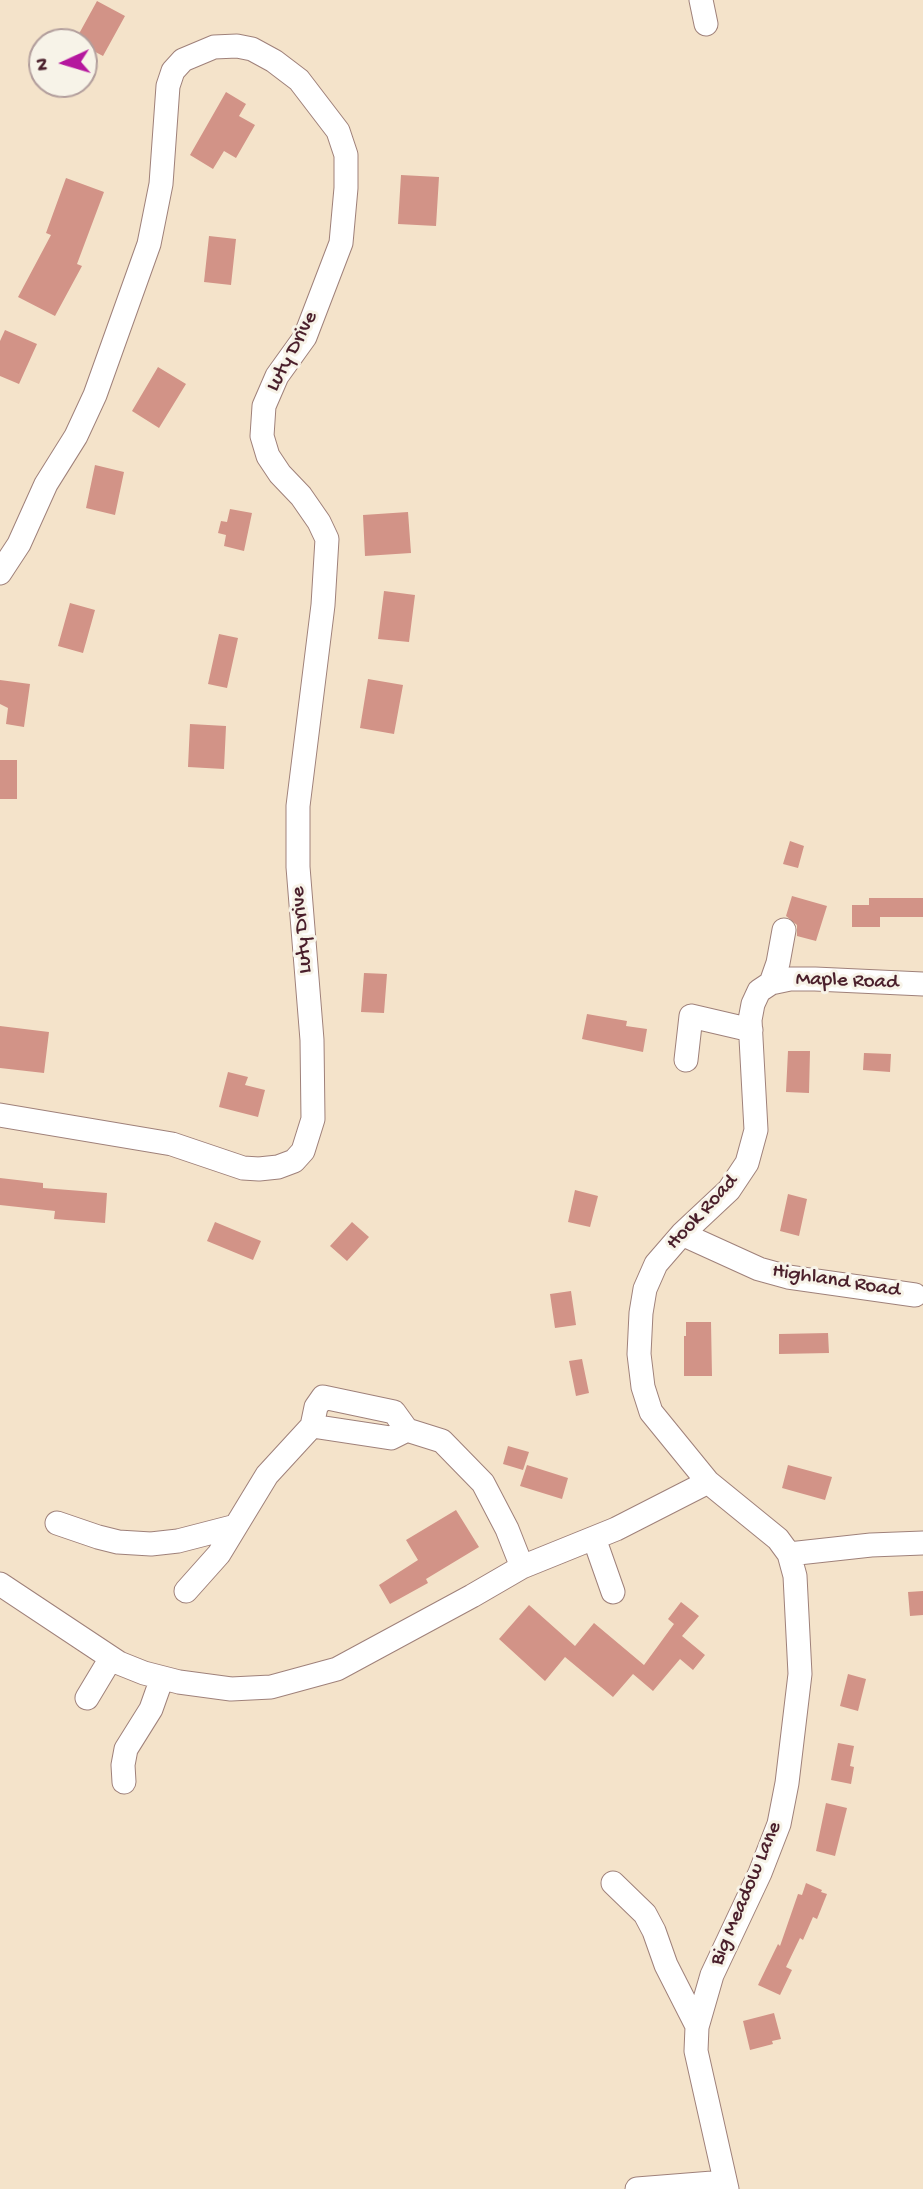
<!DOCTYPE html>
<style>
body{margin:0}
#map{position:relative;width:923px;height:2189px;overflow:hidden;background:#f4e3ca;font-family:"Gochi Hand",sans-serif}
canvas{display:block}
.north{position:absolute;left:28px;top:28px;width:70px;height:70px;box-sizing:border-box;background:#f7f3e8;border:2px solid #b29e9c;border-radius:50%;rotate:266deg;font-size:19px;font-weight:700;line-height:28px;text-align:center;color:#4a1f2b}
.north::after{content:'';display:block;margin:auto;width:24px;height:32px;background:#b5179e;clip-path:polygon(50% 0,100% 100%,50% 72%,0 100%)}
</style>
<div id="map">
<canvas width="923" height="2189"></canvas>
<div class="north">N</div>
</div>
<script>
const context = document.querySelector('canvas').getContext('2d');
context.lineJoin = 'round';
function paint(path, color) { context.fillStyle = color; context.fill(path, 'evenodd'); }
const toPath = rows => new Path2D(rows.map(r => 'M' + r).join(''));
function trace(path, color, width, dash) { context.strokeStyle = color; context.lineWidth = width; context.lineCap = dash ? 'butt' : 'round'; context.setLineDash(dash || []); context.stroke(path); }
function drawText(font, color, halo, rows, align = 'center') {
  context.font = font + ' "Gochi Hand",sans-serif'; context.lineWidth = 6; context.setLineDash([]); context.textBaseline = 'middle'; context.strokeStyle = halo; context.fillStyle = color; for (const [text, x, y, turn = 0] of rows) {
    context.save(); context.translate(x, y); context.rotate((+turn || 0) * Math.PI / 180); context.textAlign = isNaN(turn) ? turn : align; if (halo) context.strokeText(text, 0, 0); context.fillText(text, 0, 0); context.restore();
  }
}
const building = toPath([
 [97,1,125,16,103,56,84,46,84,42,75,41],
 [226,92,246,104,239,116,255,125,236,158,224,151,213,169,190,155],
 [401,175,439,177,436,226,398,224],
 [66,178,104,192,77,264,82,266,55,316,18,297,51,235,46,233],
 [209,236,236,239,231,285,204,282],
 [5,330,37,344,19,384,0,376,0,341],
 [158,367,186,384,159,428,132,411],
 [95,465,124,472,115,515,86,508],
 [230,509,252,513,244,551,224,546,226,535,218,533,221,521,227,522],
 [408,512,411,553,365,556,363,515],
 [384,591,415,595,409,642,378,639],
 [70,603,95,610,83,653,58,646],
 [219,634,238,638,227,688,208,684],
 [368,679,403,685,394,734,360,728],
 [0,680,30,684,24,727,6,724,8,708,0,704],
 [190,724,226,726,224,769,188,767],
 [0,760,17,760,17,799,0,799],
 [790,841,804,846,798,868,783,864],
 [792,896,827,906,816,941,797,936,797,925,786,916],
 [869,898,923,898,923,917,880,917,880,927,852,927,852,905,869,905],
 [364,973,387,974,384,1013,361,1012],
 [587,1014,627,1021,626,1026,647,1029,643,1052,582,1039],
 [0,1026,49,1032,44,1073,0,1068],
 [788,1051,810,1051,809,1093,786,1092],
 [864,1053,891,1054,890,1072,863,1070],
 [228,1072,248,1077,245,1085,265,1090,258,1117,219,1107],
 [0,1178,43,1183,43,1188,107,1193,105,1223,54,1219,55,1211,0,1205],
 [575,1190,598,1196,590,1227,568,1222],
 [788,1194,807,1199,799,1236,780,1231],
 [215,1222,261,1241,253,1260,207,1241],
 [352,1222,369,1237,347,1261,330,1246],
 [571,1291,576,1325,555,1328,550,1294],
 [686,1322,711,1322,712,1376,684,1376,684,1336,686,1336],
 [828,1333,829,1353,779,1354,779,1334],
 [582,1359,589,1393,576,1396,569,1361],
 [508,1446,529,1452,523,1470,503,1464],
 [527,1465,568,1478,562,1499,520,1486],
 [788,1465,832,1477,825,1500,782,1488],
 [456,1510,479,1547,426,1579,428,1583,390,1604,379,1585,418,1560,406,1540],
 [923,1591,923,1615,910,1616,908,1592],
 [681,1602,699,1616,682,1636,705,1655,693,1670,680,1659,653,1691,633,1674,613,1697,565,1657,545,1681,499,1639,529,1605,575,1646,594,1623,644,1665,674,1624,668,1619],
 [848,1674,866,1679,858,1711,840,1706],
 [838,1743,854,1746,850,1766,854,1767,851,1784,831,1780],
 [826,1803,847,1808,835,1856,816,1851],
 [806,1883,822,1890,821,1892,827,1894,817,1919,813,1917,803,1940,800,1938,786,1967,792,1970,780,1995,758,1985,778,1944,780,1946,798,1894,802,1895],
 [774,2013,781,2039,772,2041,773,2044,750,2050,743,2021]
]);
const minor = toPath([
 [701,0,706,24],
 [0,573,19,544,46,484,76,436,95,395,149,244,161,184,168,86,173,71,183,60,214,47,237,46,252,49,274,61,299,80,338,131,346,155,346,188,341,243,305,337,277,376,264,406,262,436,268,456,280,474,301,496,319,522,327,539,323,605,298,806,298,867,312,1040,313,1119,303,1151,294,1161,278,1167,259,1169,243,1168,172,1144,0,1115],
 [771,983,790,979,815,979,923,984],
 [686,1060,691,1016,751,1030],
 [682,1234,759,1269,788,1277,915,1295],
 [312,1426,391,1438,407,1430],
 [57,1523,98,1537,118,1542,151,1544,178,1541,236,1526,267,1475,312,1426,316,1407,323,1397,394,1412,407,1430,442,1441,483,1483,507,1529,522,1567],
 [594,1538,613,1592],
 [789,1554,871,1545,923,1543],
 [0,1584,119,1663,144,1673,179,1682,231,1689,271,1687,337,1669,472,1596,522,1567,616,1529,708,1482],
 [186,1591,219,1554,236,1526],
 [87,1698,111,1658],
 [124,1782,123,1765,126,1749,151,1709,162,1678],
 [613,1883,645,1914,654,1931,666,1965,697,2026],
 [637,2189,725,2182],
 [727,2189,696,2051,697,2027,712,1975,760,1873,779,1824,787,1783,800,1674,795,1576,789,1554,778,1539,708,1482,651,1412,643,1387,639,1354,641,1313,645,1289,656,1264,682,1234,729,1190,747,1163,756,1130,750,1020,753,1004,759,991,771,983,778,963,784,930]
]);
const streetNames = [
 ["Luty Drive",293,352,-62],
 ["Luty Drive",303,930,-95],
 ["Maple Road",847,982,2],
 ["Hook Road",703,1213,-47],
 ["Highland Road",836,1282,9],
 ["Big Meadow Lane",747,1894,-67]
];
paint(building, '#d29387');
trace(minor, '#9f817a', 25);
trace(minor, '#fff', 23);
drawText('21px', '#4a1f2b', '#f7f3e8', streetNames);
</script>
